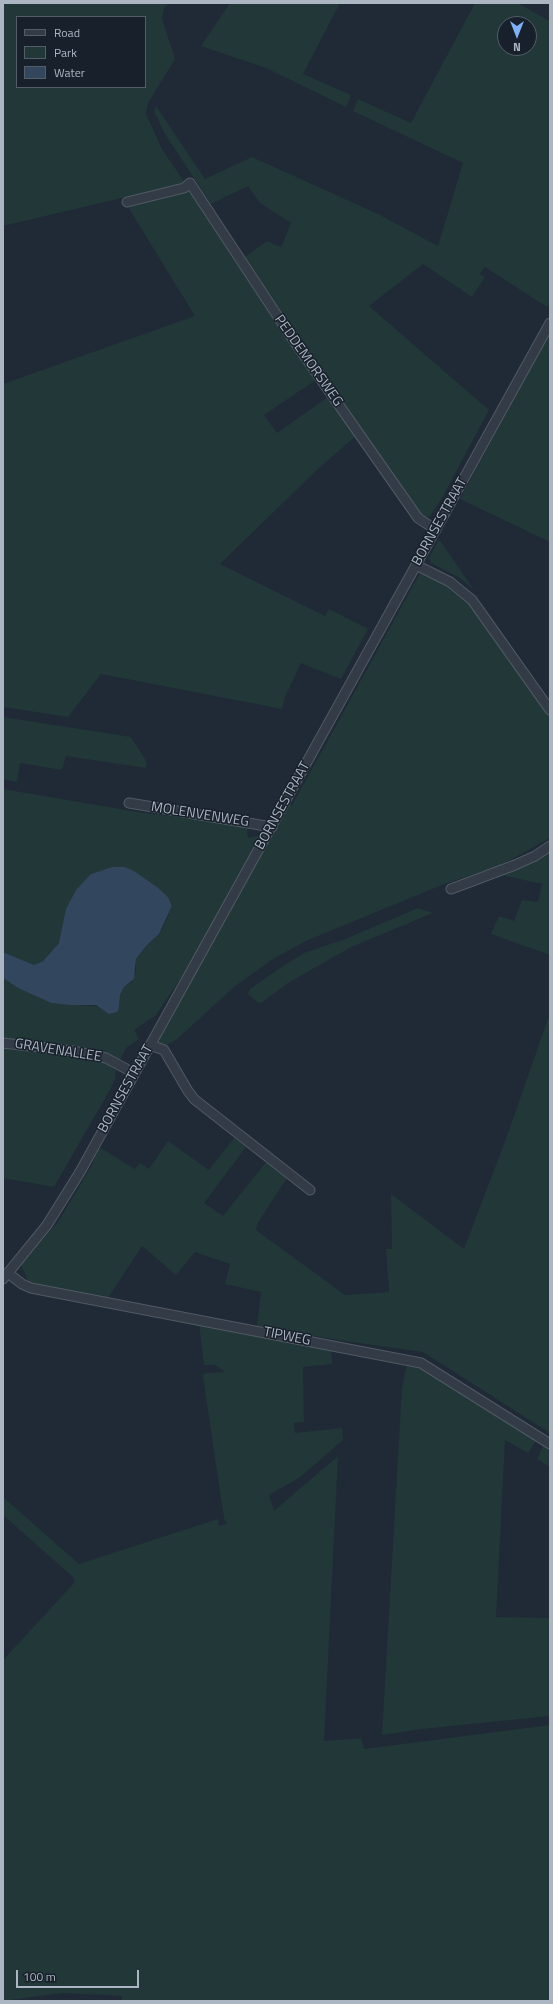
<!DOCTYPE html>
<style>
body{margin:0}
#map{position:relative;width:553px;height:2004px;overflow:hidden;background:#1f2a36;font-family:"Titillium Web",sans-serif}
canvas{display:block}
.frame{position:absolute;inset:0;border:4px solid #acb6c3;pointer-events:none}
.legend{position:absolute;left:16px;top:16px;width:130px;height:72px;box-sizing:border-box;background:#18212b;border:1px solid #535d68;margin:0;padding:5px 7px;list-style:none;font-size:12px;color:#acb6c3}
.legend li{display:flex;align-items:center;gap:8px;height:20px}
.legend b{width:20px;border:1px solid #535d68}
.north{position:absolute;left:497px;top:16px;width:40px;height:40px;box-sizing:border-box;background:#18212b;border:1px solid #535d68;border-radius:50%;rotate:180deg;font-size:11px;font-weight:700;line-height:16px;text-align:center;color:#acb6c3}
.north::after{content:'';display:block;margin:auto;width:14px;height:18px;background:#7eb1f7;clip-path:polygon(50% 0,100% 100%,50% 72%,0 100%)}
.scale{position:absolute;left:16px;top:1970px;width:123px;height:18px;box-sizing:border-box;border:2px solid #acb6c3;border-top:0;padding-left:5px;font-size:12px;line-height:14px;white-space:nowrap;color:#acb6c3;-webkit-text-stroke:3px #18212b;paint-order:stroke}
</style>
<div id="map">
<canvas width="553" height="2004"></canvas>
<div class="frame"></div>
<ul class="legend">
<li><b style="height:5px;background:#333c46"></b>Road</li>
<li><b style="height:11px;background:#223738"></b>Park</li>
<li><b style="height:11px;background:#32465d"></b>Water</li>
</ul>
<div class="north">N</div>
<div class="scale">100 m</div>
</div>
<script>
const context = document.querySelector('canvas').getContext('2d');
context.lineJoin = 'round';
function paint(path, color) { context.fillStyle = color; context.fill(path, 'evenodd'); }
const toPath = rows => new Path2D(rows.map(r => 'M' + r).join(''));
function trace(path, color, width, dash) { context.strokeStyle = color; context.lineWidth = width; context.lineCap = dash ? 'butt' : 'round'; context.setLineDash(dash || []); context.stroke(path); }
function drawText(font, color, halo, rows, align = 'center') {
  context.font = font + ' "Titillium Web",sans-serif'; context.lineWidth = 3; context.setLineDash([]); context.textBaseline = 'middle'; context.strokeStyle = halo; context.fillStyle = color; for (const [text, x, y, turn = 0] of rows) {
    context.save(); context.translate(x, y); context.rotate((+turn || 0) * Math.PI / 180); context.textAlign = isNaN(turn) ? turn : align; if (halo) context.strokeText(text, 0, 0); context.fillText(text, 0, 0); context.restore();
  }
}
const green = toPath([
 [3,3,169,3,164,8,162,19,175,59,148,103,146,114,162,149,185,183,3,226],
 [17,17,145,17,145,87,17,87],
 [230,3,340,3,303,74,351,95,346,107,266,68,201,46],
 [475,3,517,3,550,21,550,303,547,307,485,267,480,274,485,277,472,297,423,264,369,306,489,410,442,498,430,516,425,519,306,349,245,257,267,241,281,247,291,223,260,203,248,186,211,204,165,134,154,111,156,106,205,179,252,157,378,214,438,246,463,163,353,111,358,99,411,123],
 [505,24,529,24,529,48,505,48],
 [191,191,316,380,264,415,277,433,328,397,356,436,318,469,220,564,325,616,329,609,368,629,341,679,301,663,285,697,282,709,101,674,68,717,3,707,3,384,195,316,128,207],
 [550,333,550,542,460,499],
 [439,539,474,590,460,578,431,563,429,558],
 [420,573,428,574,463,591,550,712,550,838,503,864,442,885,308,940,273,959,234,987,176,1040,165,1046,161,1045,158,1042,158,1037,287,803,292,805,312,769],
 [3,717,131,737,147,762,146,768,66,756,62,770,20,763,17,782,3,779],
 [3,789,138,812,248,826,247,835,249,838,262,835,228,893,203,945,156,1015,134,1030,139,1039,126,1048,120,1060,101,1051,3,1039,3,978,18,988,51,1003,119,1008,120,995,124,987,132,982,136,971,136,959,146,946,159,934,164,926,172,906,168,897,146,880,125,867,112,867,91,874,59,943,43,961,34,965,3,952],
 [550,851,550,955,491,934,499,916,514,921,522,900,538,902,542,884,497,874],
 [418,908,433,913,351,947,288,983,261,1003,257,1002,248,994,250,989,277,970,304,953,345,939],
 [550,1013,550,1433,423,1352,338,1340,257,1326,261,1292,225,1284,230,1264,195,1252,176,1275,142,1246,108,1298,29,1283,21,1265,58,1222,91,1167,99,1147,135,1169,140,1163,149,1169,168,1141,209,1170,234,1138,246,1147,204,1203,223,1216,266,1162,287,1178,257,1224,256,1230,345,1295,389,1292,386,1249,392,1249,391,1194,464,1249,507,1136],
 [3,1048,100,1060,116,1067,115,1079,111,1088,54,1187,3,1178],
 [199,1323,331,1346,332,1364,303,1367,304,1422,294,1423,295,1433,342,1428,343,1440,299,1478,269,1495,274,1511,338,1456,324,1741,361,1738,364,1749,550,1725,550,2001,122,2001,122,1996,62,1993,3,2001,3,1660,75,1582,73,1577,3,1515,3,1497,79,1564,218,1519,219,1526,227,1524,224,1518,203,1377,204,1374,207,1373,225,1372,215,1365,204,1365],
 [408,1360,538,1437,528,1453,505,1440,496,1617,550,1618,550,1716,422,1729,382,1735,402,1387],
 [545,1442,550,1445,550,1467,537,1459]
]);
const water = toPath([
 [112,867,125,867,134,871,157,887,168,897,172,906,159,934,146,946,136,959,134,979,124,987,120,995,119,1008,117,1012,109,1014,96,1005,70,1005,51,1003,18,988,3,978,3,952,34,965,43,961,59,943,66,909,76,890,91,874]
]);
const minor = toPath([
 [127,202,184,188,190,183,292,338,418,518,436,530],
 [416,565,450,582,472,600,550,710],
 [129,803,272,827],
 [451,889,515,865,535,856,550,846],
 [3,1043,73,1051,106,1058,134,1073],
 [150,1045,164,1050,188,1091,194,1099,310,1190],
 [8,1273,22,1284,31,1288,421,1363,550,1444],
 [3,1279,47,1225,80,1172,550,323]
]);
const streetNames = [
 ["PEDDEMORSWEG",308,361,55],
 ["BORNSESTRAAT",440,522,-61],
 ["BORNSESTRAAT",283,806,-61],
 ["MOLENVENWEG",200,815,9],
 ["GRAVENALLEE",58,1051,9],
 ["BORNSESTRAAT",126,1089,-61],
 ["TIPWEG",287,1337,11]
];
paint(green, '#223738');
paint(water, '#32465d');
trace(minor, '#505964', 11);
trace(minor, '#333c46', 9);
drawText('14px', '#acb6c3', '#18212b', streetNames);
</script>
